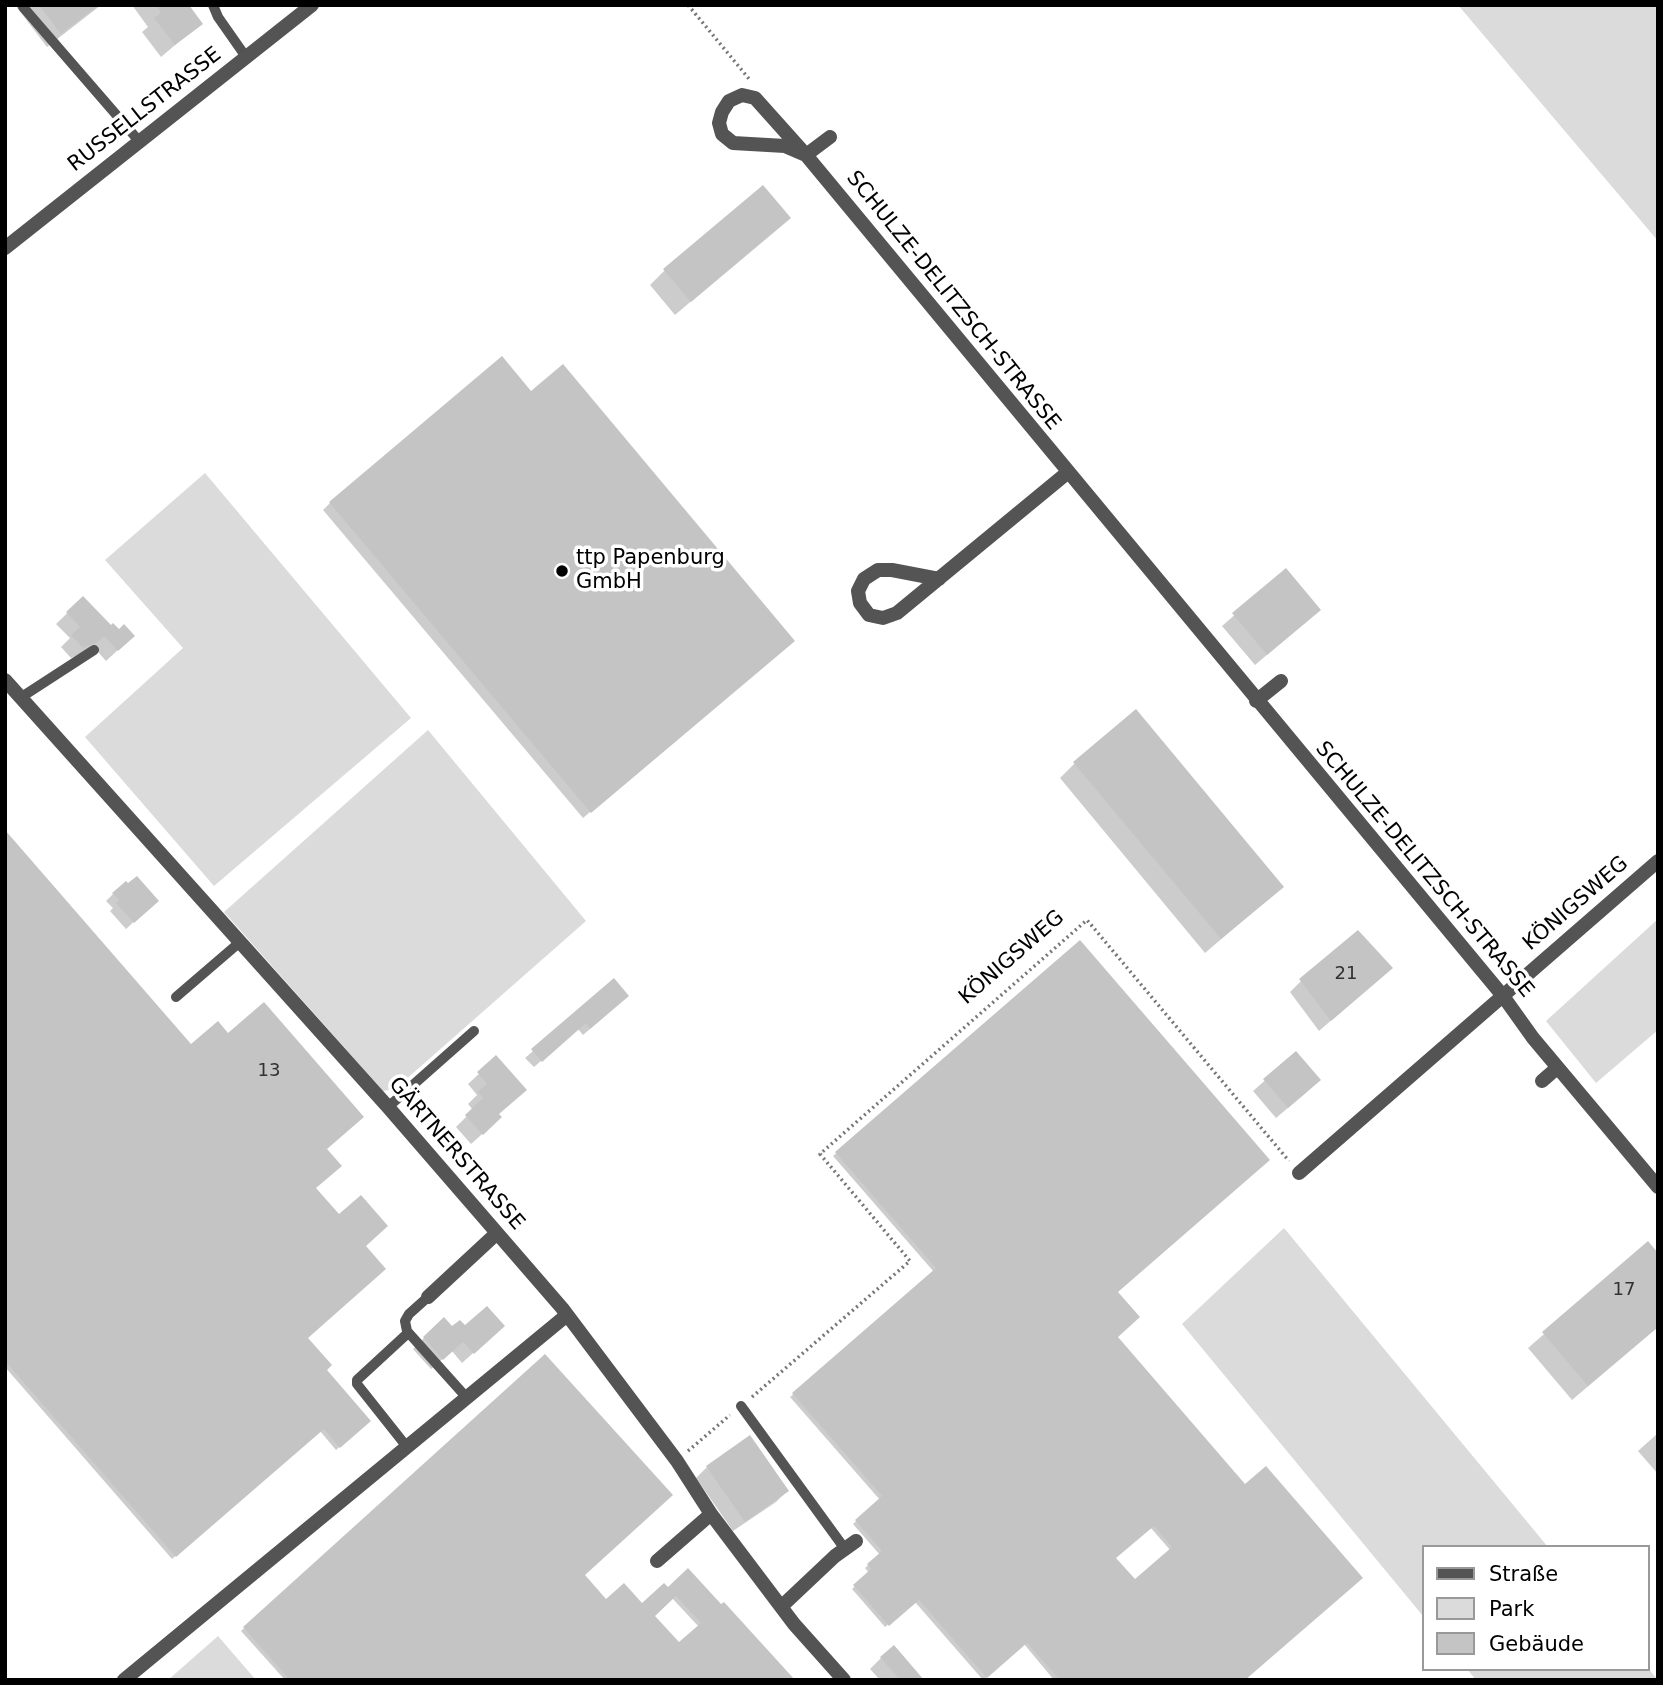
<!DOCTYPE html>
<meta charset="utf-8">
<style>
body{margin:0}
#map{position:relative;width:1663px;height:1685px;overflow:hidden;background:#fff;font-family:"DejaVu Sans",sans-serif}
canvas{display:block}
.frame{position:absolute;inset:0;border:7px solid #000;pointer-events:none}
.legend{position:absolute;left:1422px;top:1545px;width:228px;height:126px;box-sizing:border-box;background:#fff;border:2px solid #999;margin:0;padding:9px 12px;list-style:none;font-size:21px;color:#000}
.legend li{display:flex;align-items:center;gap:14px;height:35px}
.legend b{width:35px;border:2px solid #999}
</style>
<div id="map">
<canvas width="1663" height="1685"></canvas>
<div class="frame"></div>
<ul class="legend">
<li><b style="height:9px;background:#545454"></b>Straße</li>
<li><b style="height:19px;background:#dbdbdb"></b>Park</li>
<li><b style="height:19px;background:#c4c4c4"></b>Gebäude</li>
</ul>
</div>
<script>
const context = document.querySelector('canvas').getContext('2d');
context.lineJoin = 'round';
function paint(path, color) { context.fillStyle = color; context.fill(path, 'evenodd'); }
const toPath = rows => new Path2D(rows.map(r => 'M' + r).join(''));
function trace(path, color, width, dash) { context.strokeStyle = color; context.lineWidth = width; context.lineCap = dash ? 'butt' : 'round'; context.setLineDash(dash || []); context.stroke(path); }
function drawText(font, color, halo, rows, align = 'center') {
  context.font = font + ' "DejaVu Sans",sans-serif'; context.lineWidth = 7; context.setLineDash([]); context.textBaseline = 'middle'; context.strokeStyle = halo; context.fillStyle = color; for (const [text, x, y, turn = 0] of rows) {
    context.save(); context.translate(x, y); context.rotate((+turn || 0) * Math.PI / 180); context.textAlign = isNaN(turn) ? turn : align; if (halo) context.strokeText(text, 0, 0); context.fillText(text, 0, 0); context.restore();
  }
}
const green = toPath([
 [1458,5,1658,5,1658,241],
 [205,473,411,718,214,886,85,737,183,648,105,560],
 [428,730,586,921,395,1089,383,1091,224,912],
 [1658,919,1658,1030,1596,1083,1546,1021],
 [1284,1228,1548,1547,1423,1547,1423,1616,1182,1324],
 [218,1636,256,1680,168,1680],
 [1647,1667,1658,1680,1476,1680,1467,1669,1647,1669]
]);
const shadow = toPath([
 [15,5,101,5,47,47],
 [132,5,186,5,200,24,161,57,142,32,148,27],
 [789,218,675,315,650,285,665,270],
 [531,393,786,648,583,818,323,510,330,503],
 [1285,571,1307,621,1255,665,1222,626],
 [83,598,111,628,133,636,106,661,92,645,83,653,71,658,61,647,70,638,56,624],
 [1075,763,1282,887,1205,953,1060,778],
 [5,833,191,1047,325,1149,314,1189,364,1246,305,1338,325,1370,369,1421,336,1450,320,1431,172,1559,5,1367],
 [113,894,150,907,126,929,110,911,113,908,106,901],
 [1079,943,1116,1292,1115,1337,1243,1680,1054,1680,1024,1644,983,1680,915,1602,885,1627,852,1589,869,1573,865,1568,880,1555,853,1524,880,1500,790,1397,934,1272,833,1156],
 [1150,1527,1171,1551,1135,1581,1114,1559],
 [1391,968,1319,1031,1290,992,1301,981],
 [614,981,620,1003,583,1035,578,1029,534,1067,525,1058],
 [1296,1053,1308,1091,1276,1118,1253,1091],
 [496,1058,497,1115,489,1128,471,1144,456,1127,473,1110,468,1104,477,1095,468,1084],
 [1648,1244,1658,1327,1572,1400,1528,1348],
 [465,1328,491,1337,462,1363,452,1351,431,1369,413,1349,424,1338,452,1329],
 [545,1356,582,1575,606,1601,642,1605,664,1585,792,1680,285,1680,241,1631],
 [672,1598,699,1627,679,1645,653,1616],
 [1658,1433,1658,1474,1638,1451],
 [707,1467,787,1491,776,1502,733,1531,696,1478],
 [881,1658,922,1680,880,1680,870,1669]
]);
const building = toPath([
 [39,5,99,5,61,34],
 [156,5,189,5,203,24,175,45,154,18,161,13],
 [763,185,791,218,691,302,663,269],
 [502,356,531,391,563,364,795,641,591,813,329,502],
 [1286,568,1321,610,1267,655,1232,613],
 [83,596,111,625,113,623,119,629,124,624,135,636,118,651,104,636,96,643,83,648,71,635,80,627,66,612],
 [1136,709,1284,887,1221,939,1073,762],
 [5,830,191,1044,218,1021,228,1033,264,1002,364,1117,327,1149,342,1166,316,1188,339,1214,361,1195,388,1226,366,1246,386,1269,308,1338,332,1365,327,1370,371,1421,340,1448,324,1429,176,1557,5,1361],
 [137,876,159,901,134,923,116,903,119,900,112,893,126,881,128,883],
 [1358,930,1393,968,1331,1021,1299,979],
 [1080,940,1270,1160,1118,1292,1140,1317,1118,1337,1245,1484,1266,1466,1363,1578,1245,1680,1060,1680,1027,1643,987,1678,919,1600,889,1626,853,1585,871,1569,867,1564,882,1551,855,1520,882,1496,792,1393,936,1268,835,1152],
 [1154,1526,1172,1547,1135,1579,1116,1558],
 [614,978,629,996,590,1029,586,1023,542,1062,531,1049],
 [1296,1051,1321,1080,1288,1108,1263,1079],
 [496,1055,527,1090,499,1114,502,1117,483,1135,465,1115,483,1098,478,1092,487,1084,477,1072],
 [1648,1241,1658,1253,1658,1327,1588,1386,1542,1332],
 [487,1306,505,1326,474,1354,463,1342,443,1360,423,1337,444,1317,452,1326,460,1320,465,1325],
 [545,1354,673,1495,585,1575,606,1599,624,1583,642,1603,664,1583,668,1587,688,1568,721,1604,724,1602,795,1680,290,1680,243,1627],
 [676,1596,701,1623,679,1642,655,1616],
 [750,1435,789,1491,745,1522,706,1466],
 [894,1645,924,1680,900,1680,880,1657]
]);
const path = toPath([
 [688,5,750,80],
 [752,1397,910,1261,820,1154,1087,920,1289,1161],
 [688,1451,730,1415]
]);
const service = toPath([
 [213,5,218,17,246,57],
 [23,7,139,141],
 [20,698,94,650],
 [176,997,240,942],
 [388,1107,474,1031],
 [428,1297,409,1314,405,1321,407,1331,467,1398],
 [741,1406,845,1549],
 [407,1447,357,1384,357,1380,408,1333]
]);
const minor = toPath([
 [830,137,806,155,785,146,733,143,722,134,719,123,722,112,729,101,742,95,755,98,806,155,1503,996,1533,1038,1658,1187],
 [5,248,312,5],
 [939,579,892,570,878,570,864,579,858,591,860,603,869,615,883,618,897,613,1067,473],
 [5,680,388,1107,562,1308,677,1461,711,1514,794,1624,844,1680],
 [1256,701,1281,681],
 [1542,1081,1557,1068],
 [1299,1173,1658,861],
 [428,1297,497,1233],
 [657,1561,711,1514],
 [782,1606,835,1556,856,1541],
 [124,1680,567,1315]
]);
const markers = [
 [562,571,7,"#000"]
];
const numberNames = [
 ["21",1346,974],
 ["13",269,1071],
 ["17",1624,1290]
];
const streetNames = [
 ["RUSSELLSTRASSE",145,110,-38],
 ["SCHULZE-DELITZSCH-STRASSE",953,301,51],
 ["SCHULZE-DELITZSCH-STRASSE",1424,870,50],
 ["KÖNIGSWEG",1576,904,-41],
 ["KÖNIGSWEG",1012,958,-41],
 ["GÄRTNERSTRASSE",456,1154,49]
];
const poiNames = [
 ["ttp Papenburg",576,559],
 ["GmbH",576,583]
];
paint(green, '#dbdbdb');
paint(shadow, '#0003');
paint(building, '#c4c4c4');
trace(path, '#767676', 3.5, [2, 3.5]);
trace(service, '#545454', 10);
trace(minor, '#545454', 14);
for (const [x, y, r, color] of markers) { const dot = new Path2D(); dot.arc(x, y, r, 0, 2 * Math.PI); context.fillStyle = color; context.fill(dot); trace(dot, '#fff', 2.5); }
drawText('18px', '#313131', null, numberNames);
drawText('21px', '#000', '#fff', streetNames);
drawText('21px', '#000', '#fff', poiNames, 'left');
</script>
